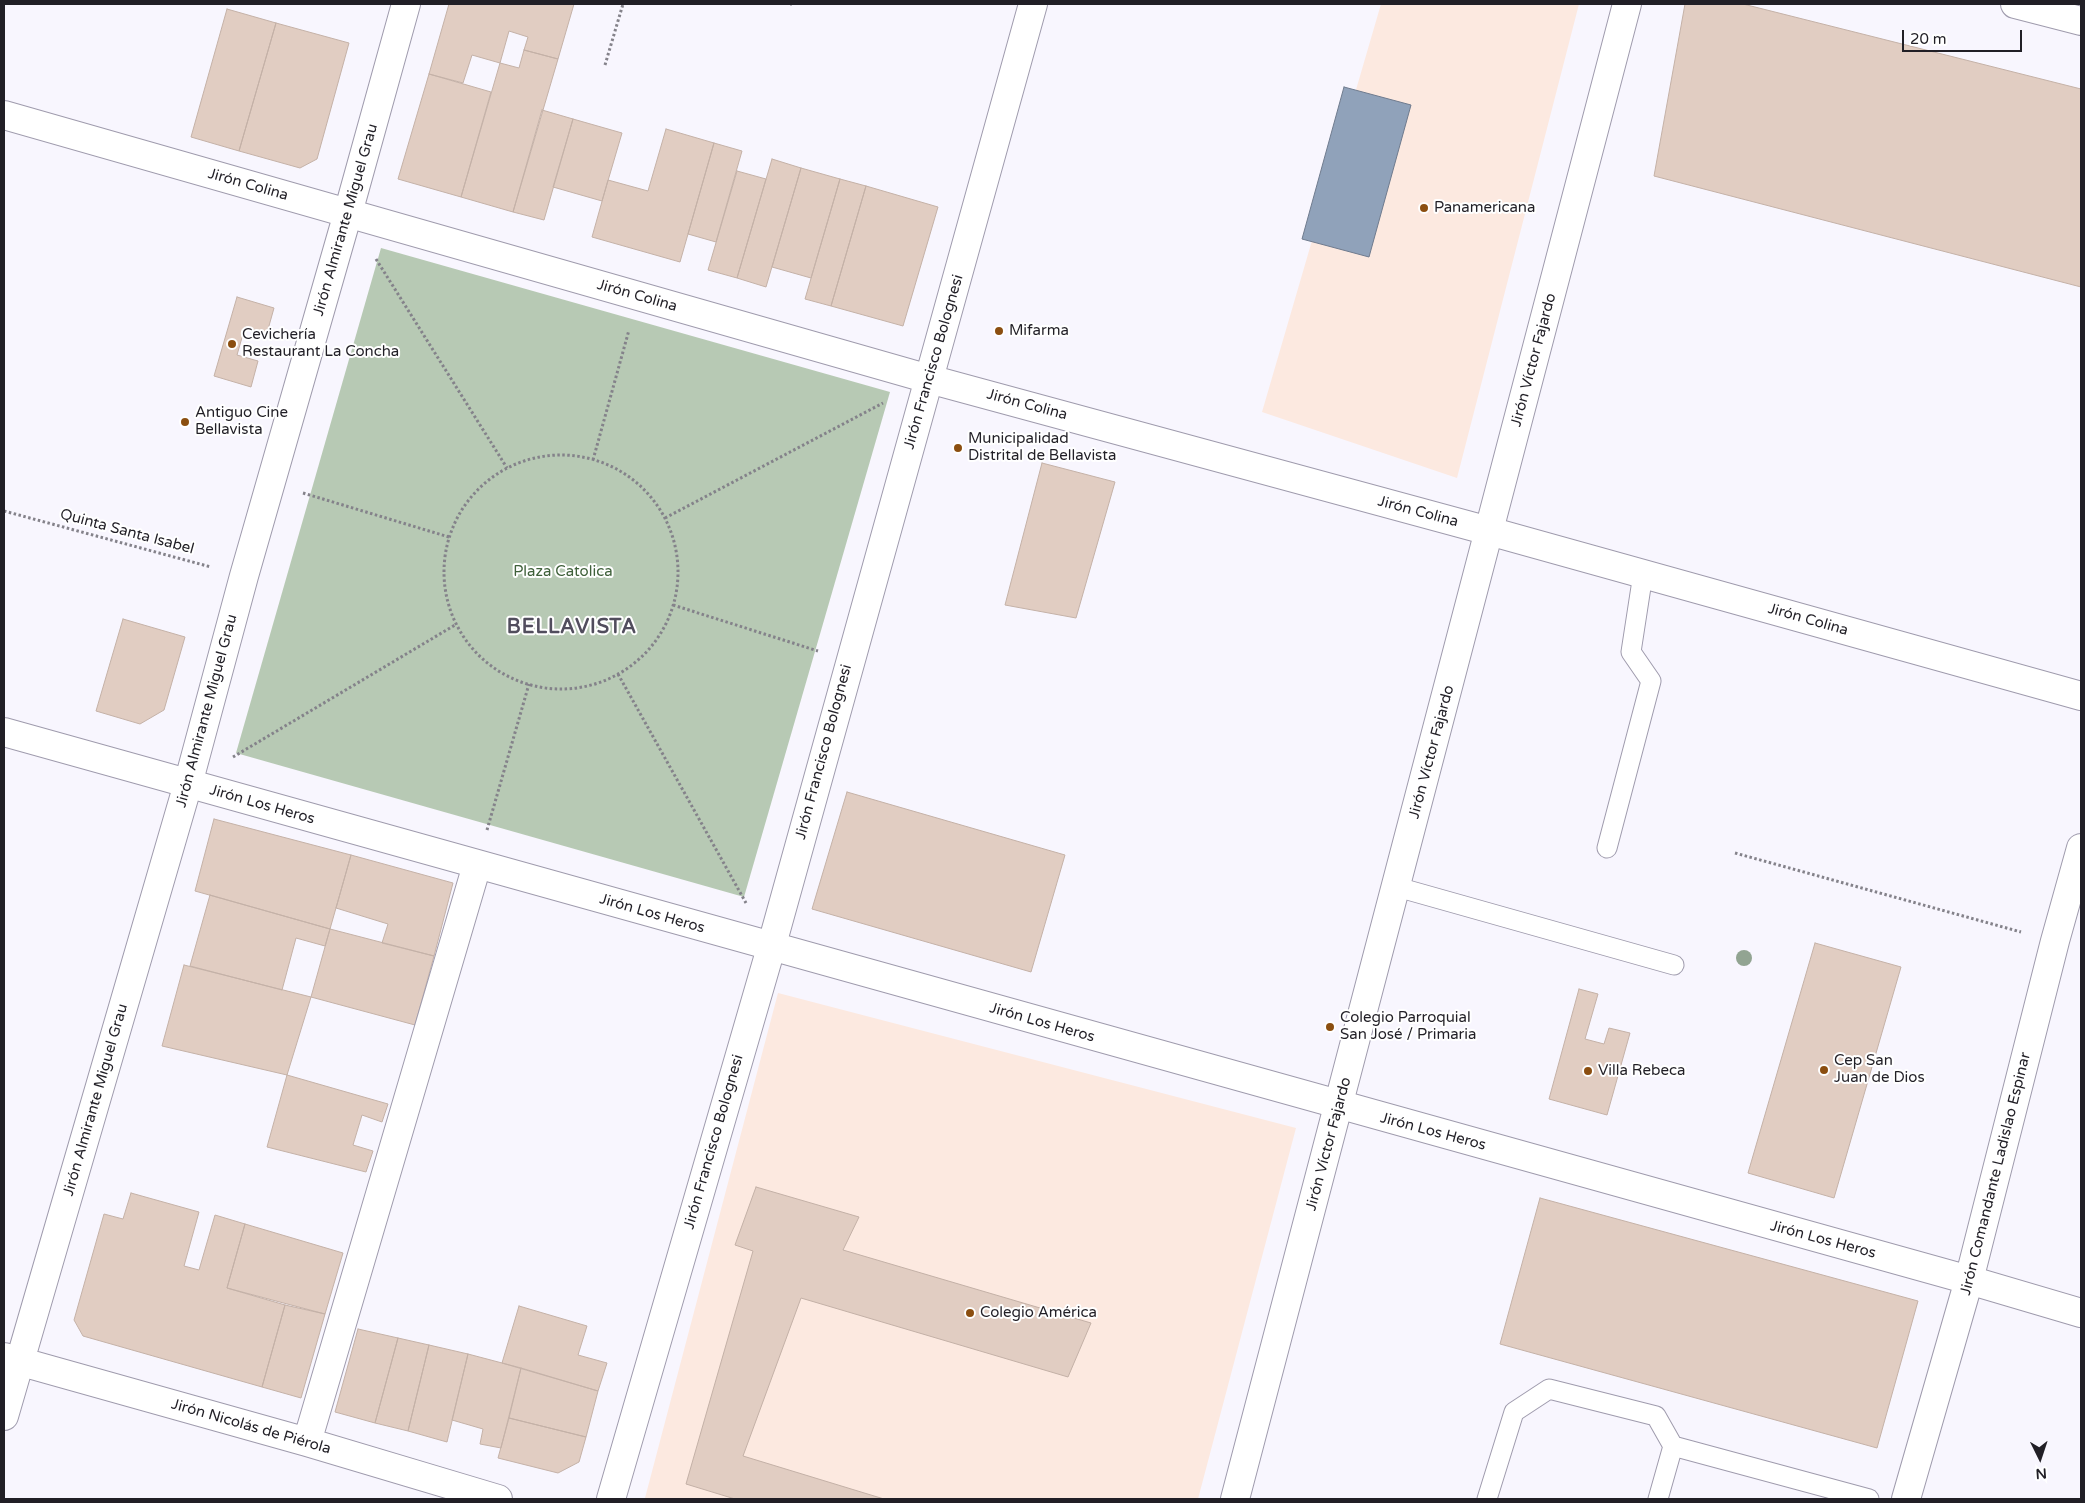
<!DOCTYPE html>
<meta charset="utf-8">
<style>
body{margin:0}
#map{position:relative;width:2085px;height:1503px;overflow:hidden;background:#f8f6fe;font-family:"Varela Round",sans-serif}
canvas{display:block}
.frame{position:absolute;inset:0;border:5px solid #211f26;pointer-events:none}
.north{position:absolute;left:2015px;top:1433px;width:50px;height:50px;-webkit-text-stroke:4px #fff;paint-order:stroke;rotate:176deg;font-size:14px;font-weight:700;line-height:20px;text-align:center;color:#211f26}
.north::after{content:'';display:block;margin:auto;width:18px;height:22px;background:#211f26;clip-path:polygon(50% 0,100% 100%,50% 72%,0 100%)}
.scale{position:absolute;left:1902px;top:30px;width:120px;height:22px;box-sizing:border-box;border:2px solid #211f26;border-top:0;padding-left:6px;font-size:15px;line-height:18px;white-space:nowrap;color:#211f26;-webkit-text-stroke:4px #fff;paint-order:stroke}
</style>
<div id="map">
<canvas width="2085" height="1503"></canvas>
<div class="frame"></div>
<div class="north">N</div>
<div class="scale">20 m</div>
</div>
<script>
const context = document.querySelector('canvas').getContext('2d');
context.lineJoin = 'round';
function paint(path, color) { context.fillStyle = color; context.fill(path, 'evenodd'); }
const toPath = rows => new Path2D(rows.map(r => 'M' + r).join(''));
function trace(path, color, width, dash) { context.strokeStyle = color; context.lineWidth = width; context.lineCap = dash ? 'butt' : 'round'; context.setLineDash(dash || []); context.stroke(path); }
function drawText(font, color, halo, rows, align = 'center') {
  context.font = font + ' "Varela Round",sans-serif'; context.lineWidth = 4; context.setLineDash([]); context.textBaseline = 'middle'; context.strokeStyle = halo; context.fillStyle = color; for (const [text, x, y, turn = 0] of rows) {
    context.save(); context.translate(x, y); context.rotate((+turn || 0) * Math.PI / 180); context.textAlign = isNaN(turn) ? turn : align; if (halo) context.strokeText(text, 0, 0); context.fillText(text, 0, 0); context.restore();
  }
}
const education = toPath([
 [1381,4,1579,4,1457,478,1262,412],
 [778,993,1296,1128,1198,1499,651,1499,645,1498]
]);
const green = toPath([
 [381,248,890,392,744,897,236,753]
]);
const water = toPath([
 [1344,87,1411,105,1369,257,1302,239,1344,87]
]);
const building = toPath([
 [449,4,574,4,558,59,524,50,528,37,509,31,500,63,472,55,463,83,429,74,449,4],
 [1685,4,1743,4,2081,89,2081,287,1654,176,1685,4],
 [227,9,276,23,239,151,191,137,227,9],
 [276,23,349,43,317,159,300,168,239,151,276,23],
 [524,50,558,59,513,212,461,197,500,63,519,68,524,50],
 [429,74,491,92,461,197,398,179,429,74],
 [542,110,573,119,544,220,513,212,542,110],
 [573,119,622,133,602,201,553,187,573,119],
 [666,129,714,143,680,262,592,237,608,180,648,191,666,129],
 [714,143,742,151,716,242,688,234,714,143],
 [772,159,801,168,766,287,737,278,772,159],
 [801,168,840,179,811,278,772,267,801,168],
 [737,171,766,179,737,278,708,270,737,171],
 [840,179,866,186,831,306,805,299,840,179],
 [866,186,938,207,903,326,831,306,866,186],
 [237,297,274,308,267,333,245,327,237,355,258,361,251,387,214,376,237,297],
 [1042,463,1115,482,1076,618,1005,605,1042,463],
 [123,619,185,637,164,710,140,724,96,711,123,619],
 [847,792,1065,855,1031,972,812,909,847,792],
 [214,819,351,855,330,929,195,891,214,819],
 [351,855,453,883,434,956,382,943,388,924,336,908,351,855],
 [210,895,330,929,325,946,296,938,282,990,190,966,210,895],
 [330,929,434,956,415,1025,311,997,330,929],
 [1815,943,1901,967,1834,1198,1748,1173,1815,943],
 [184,965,311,997,287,1075,162,1046,184,965],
 [1579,989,1598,994,1585,1039,1604,1044,1609,1028,1630,1033,1607,1115,1549,1099,1579,989],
 [287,1075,388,1104,382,1122,362,1115,353,1145,373,1151,366,1172,267,1147,287,1075],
 [756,1187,859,1217,843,1250,1091,1323,1068,1377,801,1298,743,1456,884,1499,735,1499,686,1484,753,1251,735,1245,756,1187],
 [131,1193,199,1212,184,1266,199,1270,215,1215,245,1224,227,1288,285,1305,262,1387,83,1336,74,1320,104,1214,123,1219,131,1193],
 [1540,1198,1918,1301,1877,1448,1500,1344,1540,1198],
 [245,1224,343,1253,325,1314,227,1288,245,1224],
 [285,1305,325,1314,301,1398,262,1387,285,1305],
 [519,1306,587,1326,578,1355,607,1363,598,1391,502,1363,519,1306],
 [358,1329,398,1338,375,1423,335,1412,358,1329],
 [398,1338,429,1345,408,1431,375,1423,398,1338],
 [429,1345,468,1354,447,1442,408,1431,429,1345],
 [468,1354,521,1368,501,1448,480,1444,483,1429,452,1420,468,1354],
 [521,1368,598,1391,586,1437,509,1418,521,1368],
 [509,1418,586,1437,579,1462,558,1473,498,1458,509,1418]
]);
const path = toPath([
 [790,4,792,4],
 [605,65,623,4],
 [376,259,507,468],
 '444 572a117 117 0 1 1 234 0a117 117 0 1 1-234 0Z',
 [593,460,629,330],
 [303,493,449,537],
 [4,511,211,567],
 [665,518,883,403],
 [673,605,818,651],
 [618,674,746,903],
 [233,757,455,625],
 [487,830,529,684],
 [1735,853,2021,932]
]);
const service = toPath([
 [1607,848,1651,681,1631,652,1643,574],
 [1397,887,1674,965],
 [1487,1499,1514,1412,1549,1389,1656,1416,1673,1446,1869,1499],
 [1658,1499,1673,1446]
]);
const minor = toPath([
 [2015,4,2081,21],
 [4,1357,307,1442,498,1499],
 [4,1416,188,784,244,576,348,213,406,4],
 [307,1442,477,865],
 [611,1499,771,948,1033,4],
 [1235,1499,1627,4],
 [1906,1499,1969,1280,2055,941,2081,848]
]);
const tertiary = toPath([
 [4,115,929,379,1489,531,2081,696],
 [4,732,1969,1280,2081,1313]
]);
const trees = [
 [1744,958]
];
const markers = [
 [1424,208,5,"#8b4e10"],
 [999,331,5,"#8b4e10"],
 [232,344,5,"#8b4e10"],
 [185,422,5,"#8b4e10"],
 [958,448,5,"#8b4e10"],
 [1330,1027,5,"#8b4e10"],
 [1824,1070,5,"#8b4e10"],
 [1588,1071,5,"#8b4e10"],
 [970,1313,5,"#8b4e10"]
];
const streetNames = [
 ["Jirón Colina",248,185,16],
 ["Jirón Almirante Miguel Grau",346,220,-74],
 ["Jirón Colina",637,296,16],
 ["Jirón Víctor Fajardo",1534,360,-75],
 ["Jirón Francisco Bolognesi",934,362,-74],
 ["Jirón Colina",1027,405,15],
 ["Jirón Colina",1418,512,15],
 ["Quinta Santa Isabel",127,532,15],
 ["Jirón Colina",1808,620,16],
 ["Jirón Almirante Miguel Grau",207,711,-75],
 ["Jirón Francisco Bolognesi",824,752,-75],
 ["Jirón Víctor Fajardo",1432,752,-75],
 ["Jirón Los Heros",262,805,16],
 ["Jirón Los Heros",652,914,16],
 ["Jirón Los Heros",1042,1023,16],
 ["Jirón Almirante Miguel Grau",96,1100,-74],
 ["Jirón Los Heros",1433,1132,15],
 ["Jirón Francisco Bolognesi",714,1142,-74],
 ["Jirón Víctor Fajardo",1329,1144,-75],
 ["Jirón Comandante Ladislao Espinar",1996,1174,-76],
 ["Jirón Los Heros",1823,1240,15],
 ["Jirón Nicolás de Piérola",251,1427,16]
];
const poiNames = [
 ["Panamericana",1434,208],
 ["Mifarma",1009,331],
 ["Cevichería",242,335],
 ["Restaurant La Concha",242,352],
 ["Antiguo Cine",195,413],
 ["Bellavista",195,430],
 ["Municipalidad",968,439],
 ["Distrital de Bellavista",968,456],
 ["Colegio Parroquial",1340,1018],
 ["San José / Primaria",1340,1035],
 ["Cep San",1834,1061],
 ["Juan de Dios",1834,1078],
 ["Villa Rebeca",1598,1071],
 ["Colegio América",980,1313]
];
const parkNames = [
 ["Plaza Catolica",563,572]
];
const districtNames = [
 ["BELLAVISTA",572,628]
];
paint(education, '#fce9e0');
paint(green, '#b7c9b4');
paint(water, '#90a2ba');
trace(water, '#6f7b8e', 1);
paint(building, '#e1cdc2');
trace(building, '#c4b1a7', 1);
trace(service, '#9f9bad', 21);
trace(minor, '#9f9bad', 30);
trace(tertiary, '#9f9bad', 30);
trace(path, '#84828a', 3, [2.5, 2.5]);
trace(service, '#fff', 19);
trace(minor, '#fff', 28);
trace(tertiary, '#fff', 28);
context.fillStyle = '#92a492';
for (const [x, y] of trees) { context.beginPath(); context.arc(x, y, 8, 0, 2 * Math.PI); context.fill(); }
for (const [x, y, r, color] of markers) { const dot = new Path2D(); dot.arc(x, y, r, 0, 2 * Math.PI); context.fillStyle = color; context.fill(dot); trace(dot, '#fff', 2); }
drawText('15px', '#211f26', '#fff', streetNames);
drawText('15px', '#211f26', '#fff', poiNames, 'left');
drawText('15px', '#3f603a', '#fff', parkNames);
context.letterSpacing = '1px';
drawText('bold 20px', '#514d5d', '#fff', districtNames);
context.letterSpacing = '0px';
</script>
